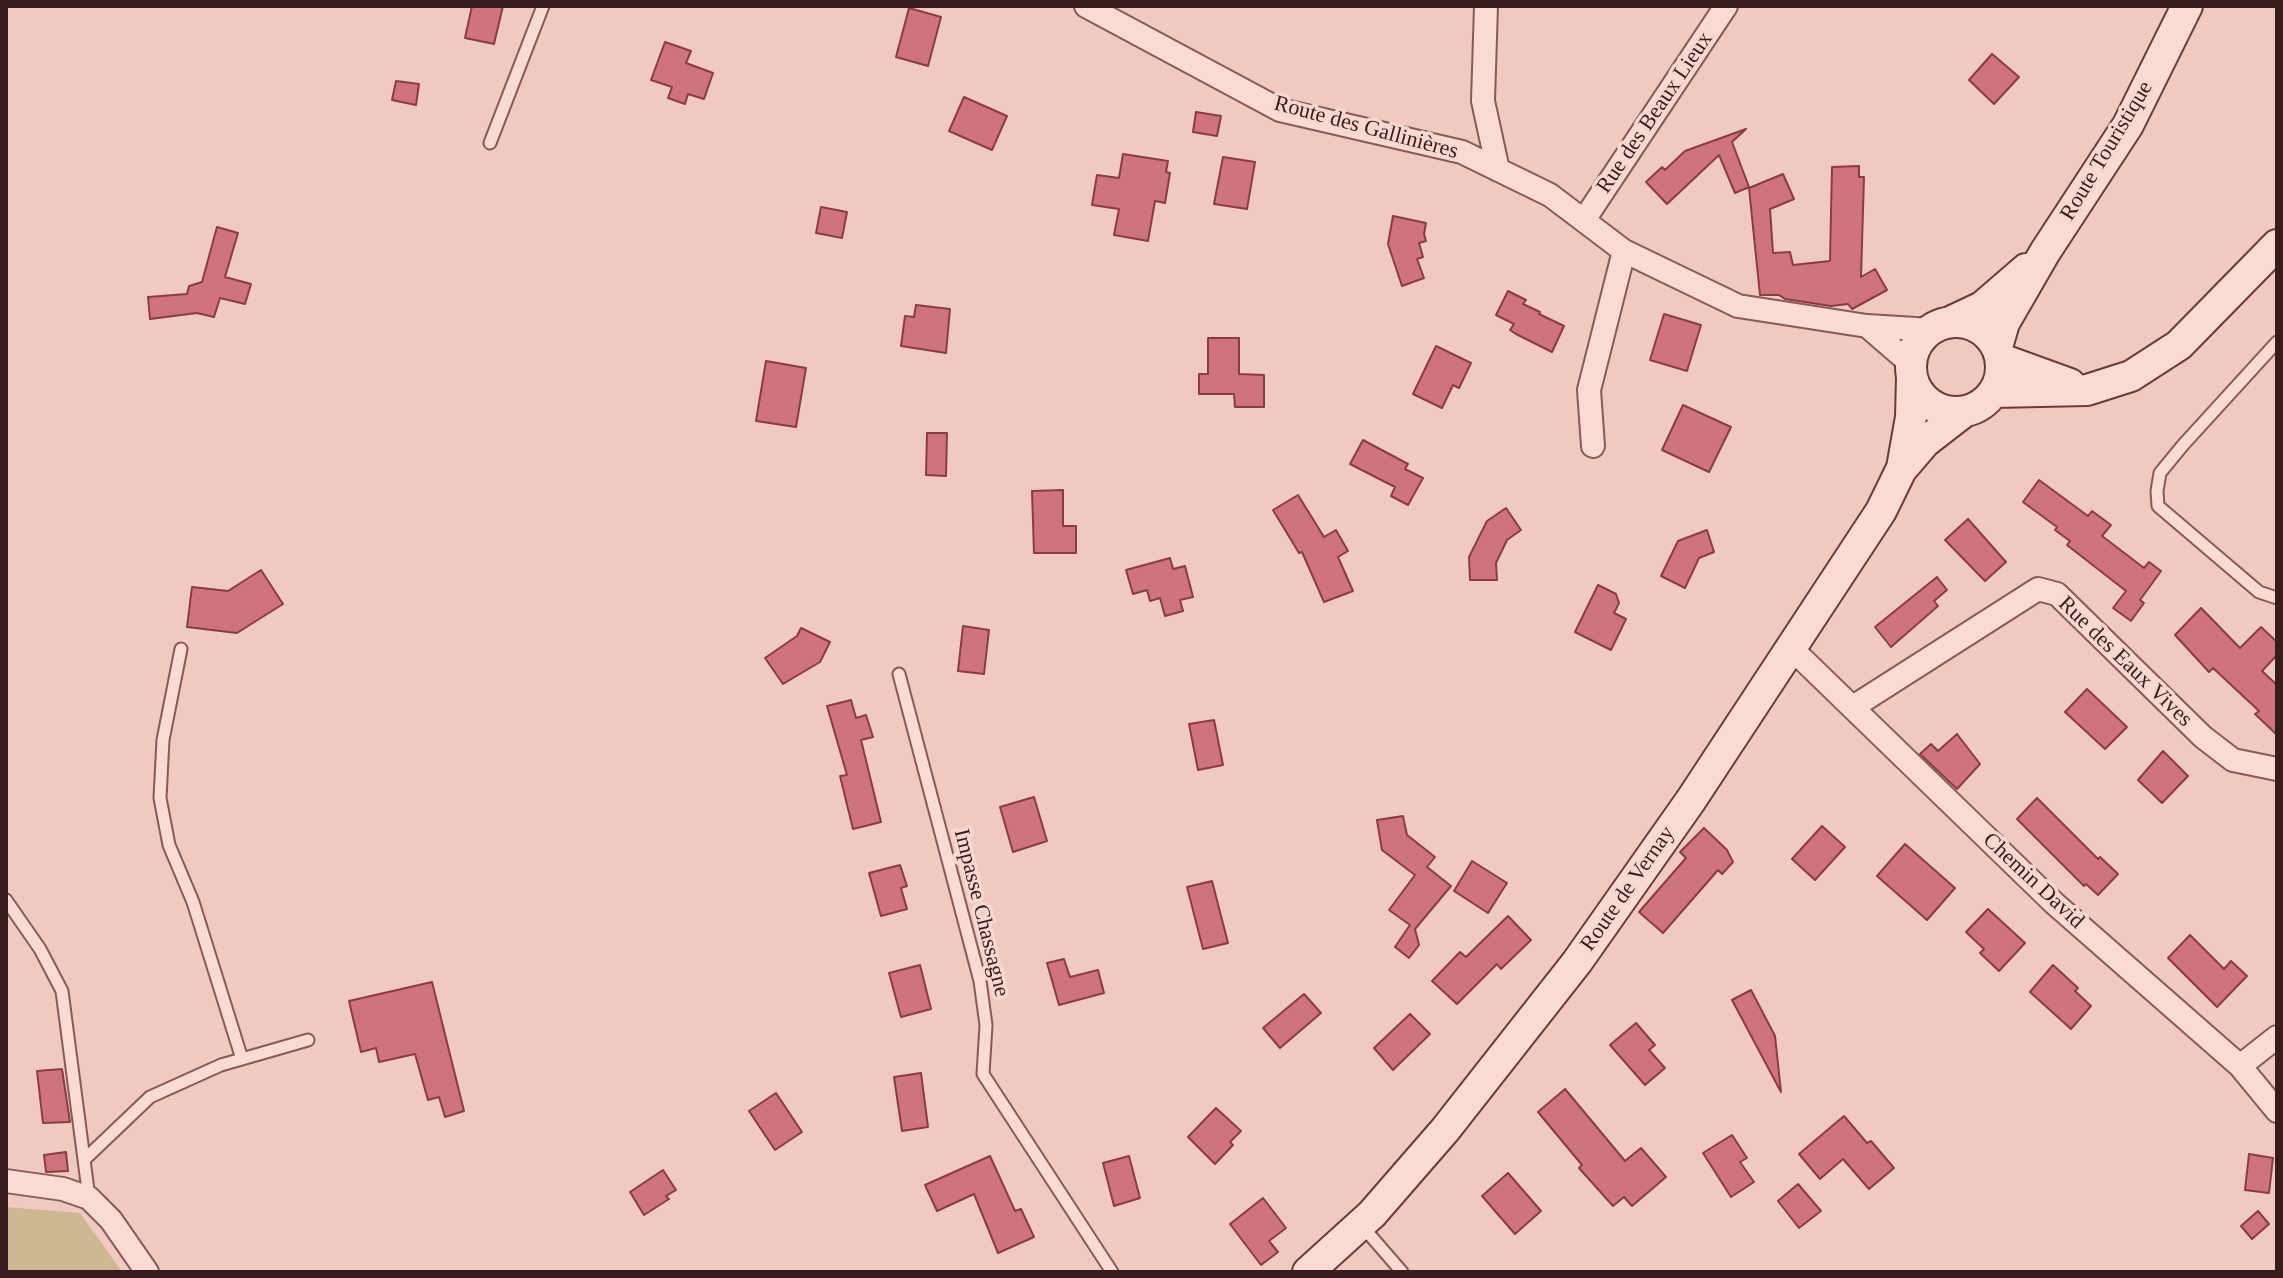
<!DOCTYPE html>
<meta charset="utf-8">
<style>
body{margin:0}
#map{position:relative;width:2283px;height:1278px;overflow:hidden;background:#f0c9c0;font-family:Georgia,serif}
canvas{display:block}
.frame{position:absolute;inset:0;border:8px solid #381c1d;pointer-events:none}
</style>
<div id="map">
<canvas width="2283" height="1278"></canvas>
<div class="frame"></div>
</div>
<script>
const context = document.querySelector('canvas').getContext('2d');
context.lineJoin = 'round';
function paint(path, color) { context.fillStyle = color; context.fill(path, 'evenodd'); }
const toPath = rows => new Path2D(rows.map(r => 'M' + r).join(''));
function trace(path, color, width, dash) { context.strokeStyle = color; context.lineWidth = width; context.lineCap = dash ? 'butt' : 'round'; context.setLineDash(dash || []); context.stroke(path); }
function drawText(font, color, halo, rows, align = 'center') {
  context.font = font + ' Georgia,serif'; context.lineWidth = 7; context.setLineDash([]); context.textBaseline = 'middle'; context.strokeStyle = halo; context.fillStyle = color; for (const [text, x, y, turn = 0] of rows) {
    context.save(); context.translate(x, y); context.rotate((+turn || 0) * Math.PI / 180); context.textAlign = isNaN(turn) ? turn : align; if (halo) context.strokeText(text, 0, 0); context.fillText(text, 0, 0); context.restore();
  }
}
const green = toPath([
 [6,1207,80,1213,122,1272,6,1272]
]);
const building = toPath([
 [472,6,503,6,494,44,465,38,472,6],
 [909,8,941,17,928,66,896,57,909,8],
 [665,42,691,51,686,63,713,73,704,99,688,94,685,104,668,98,672,87,651,80,665,42],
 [1992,54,2019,77,1994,104,1969,80,1992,54],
 [396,81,419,84,416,105,392,100,396,81],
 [964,97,1007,116,992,150,949,131,964,97],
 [1196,112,1221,116,1217,136,1193,132,1196,112],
 [1746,129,1732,142,1749,187,1735,193,1719,155,1667,204,1646,182,1662,167,1665,170,1685,151,1746,129],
 [1123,154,1168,161,1166,172,1170,173,1165,203,1155,201,1148,241,1114,235,1119,209,1092,205,1097,175,1119,178,1123,154],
 [1223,157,1255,162,1247,209,1214,204,1223,157],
 [1859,166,1859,177,1864,177,1861,277,1875,269,1887,290,1852,309,1848,304,1831,306,1785,299,1779,295,1760,295,1749,188,1783,174,1794,199,1770,209,1773,253,1790,252,1793,265,1830,261,1832,167,1859,166],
 [821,207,847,212,842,238,816,233,821,207],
 [1393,216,1426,223,1424,234,1426,241,1419,243,1423,257,1417,259,1424,278,1402,286,1388,244,1393,216],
 [217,227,238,233,225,277,251,284,245,304,220,298,214,317,197,313,150,319,148,297,187,294,189,286,202,282,217,227],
 [1508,291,1526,300,1523,304,1540,312,1539,314,1564,326,1552,352,1516,334,1510,330,1514,324,1496,315,1508,291],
 [916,305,950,309,946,353,901,346,905,316,914,317,916,305],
 [1664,314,1701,325,1687,371,1650,360,1664,314],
 [1208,338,1239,338,1239,374,1264,375,1264,407,1235,407,1234,394,1199,394,1199,374,1208,374,1208,338],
 [1436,346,1471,363,1459,388,1453,385,1442,408,1413,394,1436,346],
 [766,361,806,368,796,427,756,421,766,361],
 [1683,405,1731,427,1709,472,1662,450,1683,405],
 [927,433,947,433,946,476,926,475,927,433],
 [1363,440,1408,464,1405,469,1423,478,1408,505,1391,496,1395,487,1350,464,1363,440],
 [2039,480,2088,516,2092,511,2111,525,2102,536,2144,568,2149,562,2161,571,2140,600,2144,603,2131,621,2113,608,2126,591,2067,545,2070,541,2055,530,2057,527,2023,502,2039,480],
 [1063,490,1063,526,1076,526,1076,553,1034,553,1032,491,1063,490],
 [1298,495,1324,537,1336,530,1348,551,1338,557,1353,591,1324,602,1302,552,1299,553,1273,510,1298,495],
 [1506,508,1521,530,1507,540,1496,563,1497,580,1470,580,1469,557,1487,521,1506,508],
 [1968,519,2006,562,1985,581,1945,540,1968,519],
 [1707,530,1714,552,1699,558,1685,588,1661,576,1678,541,1707,530],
 [1170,558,1173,569,1185,566,1193,597,1180,600,1183,611,1165,616,1160,598,1150,601,1147,590,1133,594,1126,570,1170,558],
 [261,570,283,604,237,633,187,627,192,587,228,591,261,570],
 [1937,577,1947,590,1934,601,1938,606,1891,647,1875,627,1937,577],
 [1598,585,1616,594,1619,603,1614,613,1626,619,1611,650,1575,632,1598,585],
 [2201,608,2240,648,2261,627,2277,642,2277,655,2262,671,2277,685,2277,735,2255,714,2259,711,2213,668,2209,672,2175,635,2201,608],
 [963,626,989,630,984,674,958,671,963,626],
 [801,628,830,642,820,662,783,684,765,658,797,636,801,628],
 [2087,689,2127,727,2105,749,2065,712,2087,689],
 [851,700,856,718,866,715,873,737,861,740,881,822,853,829,840,776,847,775,827,706,851,700],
 [1214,720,1223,765,1198,770,1189,724,1214,720],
 [1957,734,1980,764,1957,789,1920,754,1931,744,1938,751,1957,734],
 [2163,751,2188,776,2162,803,2138,780,2163,751],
 [1034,797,1047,841,1013,852,1000,807,1034,797],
 [2037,798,2098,859,2100,857,2118,874,2098,895,2086,884,2084,886,2017,819,2037,798],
 [1403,816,1407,835,1435,857,1427,867,1451,886,1415,929,1419,945,1409,958,1395,947,1410,925,1389,910,1415,875,1382,850,1377,820,1403,816],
 [1822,826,1845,847,1815,880,1792,859,1822,826],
 [1704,828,1727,850,1733,862,1722,874,1718,870,1663,933,1639,912,1686,858,1680,852,1704,828],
 [1905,844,1955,888,1927,920,1877,876,1905,844],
 [1472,861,1507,883,1488,913,1454,891,1472,861],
 [900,865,907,886,901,888,907,909,881,916,869,873,900,865],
 [1212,881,1228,943,1203,949,1187,887,1212,881],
 [1988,909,2025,943,1999,971,1980,953,1984,949,1966,932,1988,909],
 [1508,916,1531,940,1501,969,1497,964,1457,1004,1432,981,1460,952,1466,957,1508,916],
 [2190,935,2224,969,2231,961,2247,976,2217,1007,2168,958,2190,935],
 [1064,959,1070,977,1098,970,1104,993,1059,1005,1047,963,1064,959],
 [920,965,931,1009,901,1017,889,973,920,965],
 [2053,965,2078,988,2075,991,2091,1006,2071,1029,2030,992,2053,965],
 [432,982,464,1111,445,1117,439,1097,428,1100,415,1054,379,1062,376,1048,361,1052,349,1001,432,982],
 [1751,990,1775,1036,1781,1092,1732,1000,1751,990],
 [1304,994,1321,1013,1280,1048,1263,1028,1304,994],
 [1410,1014,1430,1034,1393,1070,1374,1048,1410,1014],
 [1636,1023,1655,1045,1649,1050,1665,1068,1645,1085,1610,1045,1636,1023],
 [62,1069,70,1122,43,1123,37,1071,62,1069],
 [921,1073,928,1127,902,1131,894,1077,921,1073],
 [1565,1089,1625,1161,1641,1148,1666,1177,1632,1206,1624,1197,1613,1206,1579,1168,1582,1165,1538,1112,1565,1089],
 [776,1093,802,1132,775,1150,749,1111,776,1093],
 [1216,1108,1241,1131,1230,1142,1233,1145,1215,1164,1188,1137,1216,1108],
 [1844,1116,1867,1143,1871,1141,1894,1168,1869,1189,1843,1159,1820,1179,1799,1154,1844,1116],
 [1732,1135,1747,1158,1740,1162,1754,1182,1731,1197,1703,1153,1732,1135],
 [66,1152,68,1171,46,1172,44,1155,66,1152],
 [2249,1154,2273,1158,2269,1193,2245,1190,2249,1154],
 [990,1156,1015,1211,1021,1209,1034,1237,998,1253,974,1194,937,1211,925,1185,990,1156],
 [1129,1156,1140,1198,1114,1206,1103,1163,1129,1156],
 [663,1170,676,1190,666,1196,669,1199,644,1215,630,1192,663,1170],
 [1508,1173,1541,1211,1515,1234,1482,1196,1508,1173],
 [1798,1184,1821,1211,1799,1228,1778,1201,1798,1184],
 [1263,1198,1286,1228,1269,1241,1278,1252,1261,1265,1230,1224,1263,1198],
 [2258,1211,2269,1224,2252,1239,2241,1226,2258,1211]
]);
const lane = toPath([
 [490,143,543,6],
 [2277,342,2183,445,2160,473,2157,491,2158,506,2259,592,2277,598],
 [181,649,163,740,160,798,169,845,193,902,242,1059],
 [899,674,980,981,986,1025,983,1074,1112,1272],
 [6,900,40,949,62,991,89,1198],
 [85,1159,150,1097,221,1065,308,1040],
 [1363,1227,1402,1272]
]);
const street = toPath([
 [1086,6,1280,110,1462,152,1550,195,1624,251,1738,306,1867,326,1932,330],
 [1486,6,1483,101,1498,170],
 [1584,220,1726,6],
 [1867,326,1911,364],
 [1593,446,1589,390,1624,251],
 [1790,647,2054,903,2240,1066,2277,1111],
 [1853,707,2038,589,2057,594,2203,737,2233,760,2277,769],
 [2240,1066,2277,1037],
 [6,1181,63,1189,89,1198,111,1220,147,1272]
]);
const secondary = toPath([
 '1911 367a45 45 0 1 1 90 0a45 45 0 1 1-90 0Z',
 [1948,323,1982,307,2026,269],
 [1997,347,2004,323,2045,252,2128,125,2187,6],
 [2001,359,2070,384],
 [1994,392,2087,390,2131,376,2179,345,2277,245],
 [1902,468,1911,417,1912,377],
 [1308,1272,1372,1214,1445,1130,1577,962,1691,800,1881,511,1901,470,1925,442,1965,411]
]);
const streetNames = [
 ["Rue des Beaux Lieux",1655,113,-56],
 ["Route des Gallinières",1366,128,15],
 ["Route Touristique",2107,151,-59],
 ["Rue des Eaux Vives",2125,662,44],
 ["Chemin David",2033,881,43],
 ["Route de Vernay",1628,889,-55],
 ["Impasse Chassagne",981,913,76]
];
paint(green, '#ceb793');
paint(building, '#d0747c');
trace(building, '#8a3c44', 2);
trace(lane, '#895957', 15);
trace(street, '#895957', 26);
trace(secondary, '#6b3a3a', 34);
trace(lane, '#fadbd3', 11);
trace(street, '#fadbd3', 22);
trace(secondary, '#fadbd3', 30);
drawText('22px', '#381c1d', '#f7d8d0', streetNames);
</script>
